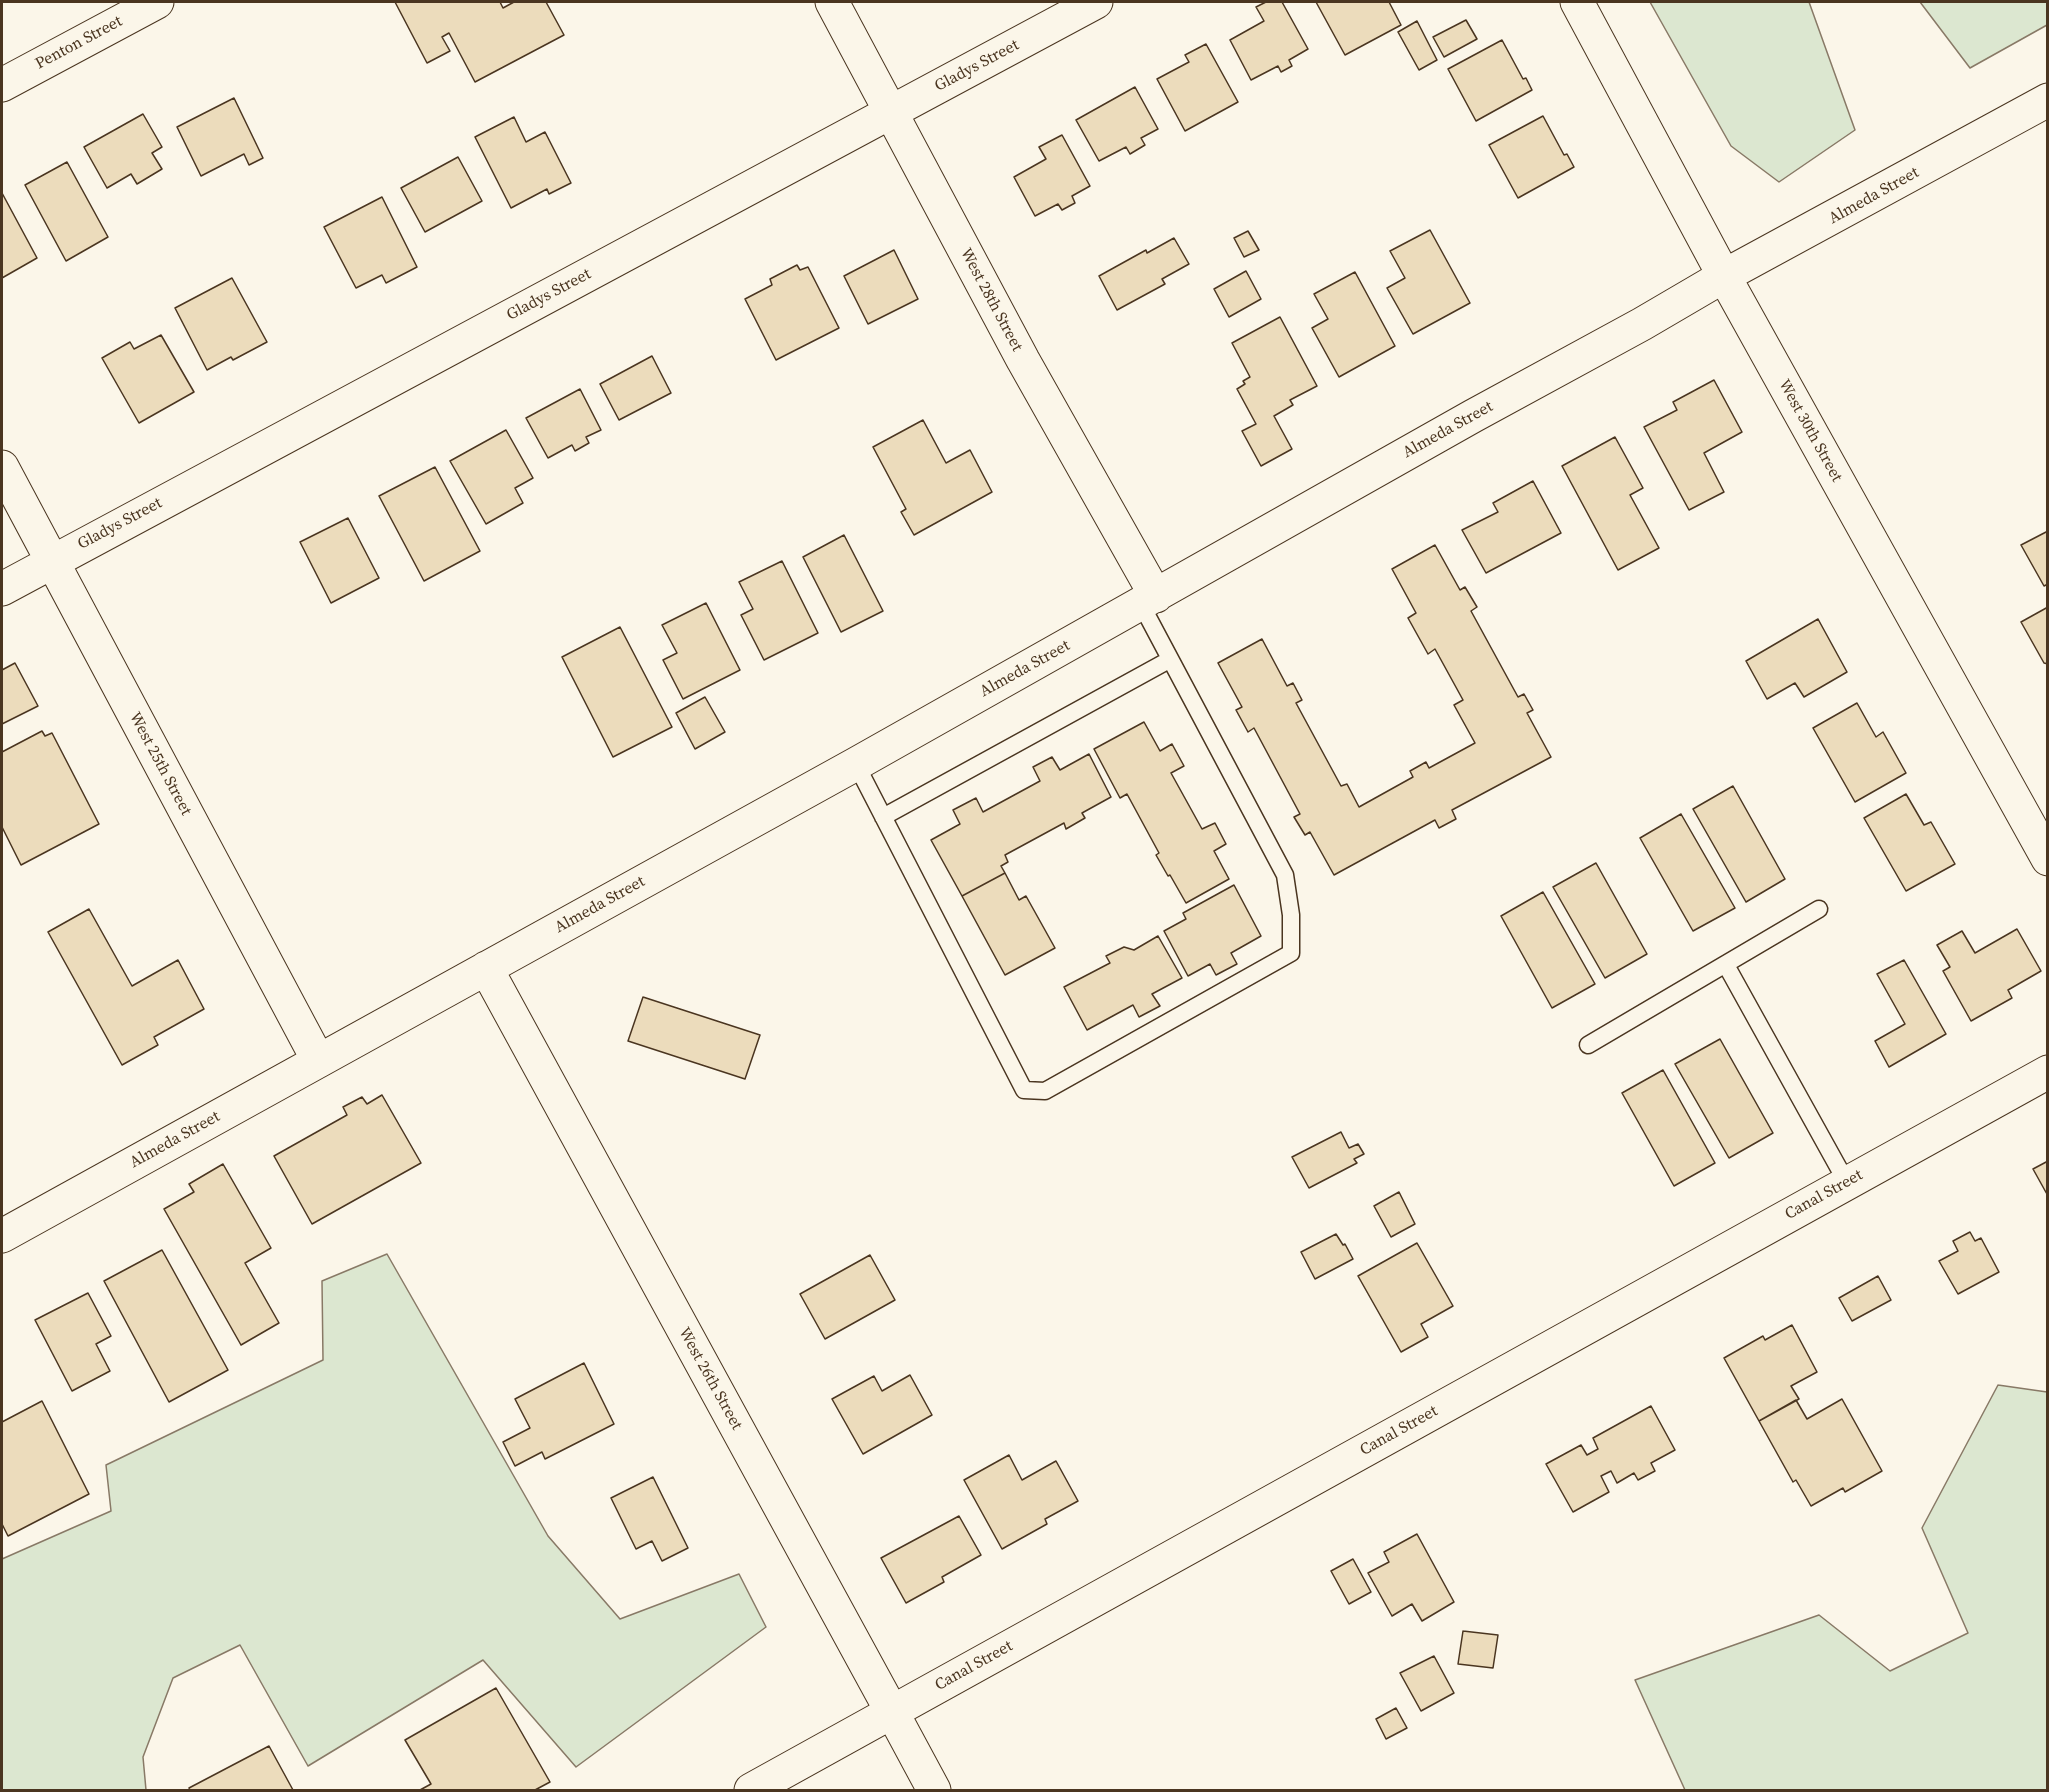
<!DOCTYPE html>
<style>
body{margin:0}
#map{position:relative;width:2049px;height:1792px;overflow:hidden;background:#fbf6e9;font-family:"Source Serif 4",serif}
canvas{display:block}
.frame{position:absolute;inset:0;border:3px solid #4a3520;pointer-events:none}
</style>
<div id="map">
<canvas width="2049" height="1792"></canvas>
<div class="frame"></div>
</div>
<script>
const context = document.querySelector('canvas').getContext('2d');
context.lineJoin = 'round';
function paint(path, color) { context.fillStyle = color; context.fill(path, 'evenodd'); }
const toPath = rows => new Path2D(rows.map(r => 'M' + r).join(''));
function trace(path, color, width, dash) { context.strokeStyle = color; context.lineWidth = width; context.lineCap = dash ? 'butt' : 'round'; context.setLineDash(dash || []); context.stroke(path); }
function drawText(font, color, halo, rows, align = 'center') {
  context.font = font + ' "Source Serif 4",serif'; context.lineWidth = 4.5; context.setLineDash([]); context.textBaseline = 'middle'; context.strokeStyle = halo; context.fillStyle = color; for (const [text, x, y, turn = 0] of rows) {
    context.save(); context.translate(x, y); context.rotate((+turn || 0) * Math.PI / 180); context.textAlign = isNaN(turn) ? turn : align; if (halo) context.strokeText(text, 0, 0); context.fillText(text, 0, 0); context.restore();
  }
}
const green = toPath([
 [1650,2,1809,2,1855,130,1779,182,1731,146,1650,2],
 [1920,2,2047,2,2047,25,1970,68,1920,2],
 [387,1254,548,1536,620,1619,739,1574,766,1627,576,1767,483,1660,308,1766,240,1645,173,1678,143,1757,146,1790,2,1790,2,1559,111,1511,106,1465,323,1360,322,1281,387,1254],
 [1998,1385,2047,1392,2047,1790,1685,1790,1635,1680,1819,1615,1890,1671,1968,1633,1922,1528,1998,1385]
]);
const building = toPath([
 [395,2,500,2,503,8,514,2,546,2,564,35,475,82,449,33,442,37,450,51,427,63,395,2],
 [1266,2,1282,2,1308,49,1289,60,1292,66,1281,72,1278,66,1251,80,1230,40,1264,21,1256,7,1266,2],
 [1316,2,1389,2,1401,25,1345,55,1316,2],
 [1466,20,1477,39,1444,57,1433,37,1466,20],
 [1417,21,1437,60,1419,70,1398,32,1417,21],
 [1502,40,1523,79,1526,78,1532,90,1476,121,1448,69,1502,40],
 [1206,44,1238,102,1185,131,1157,79,1189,62,1185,55,1206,44],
 [1135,87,1158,129,1141,138,1145,145,1130,154,1126,147,1099,161,1076,120,1135,87],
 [234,98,263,158,249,165,244,154,201,176,177,127,234,98],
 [143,114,162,147,152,153,162,169,137,184,131,174,107,188,84,147,143,114],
 [1543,116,1564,155,1567,154,1574,167,1518,198,1489,145,1543,116],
 [514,117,526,142,545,132,571,183,549,194,547,189,511,208,475,137,514,117],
 [1062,135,1090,186,1072,196,1075,203,1062,210,1058,204,1035,216,1014,177,1046,159,1039,147,1062,135],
 [458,157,482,201,425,232,401,188,458,157],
 [67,162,108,237,66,261,25,185,67,162],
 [2,193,37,258,2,278,2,193],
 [382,197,417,267,386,283,382,275,356,288,324,227,382,197],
 [1430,230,1470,303,1413,334,1387,288,1405,278,1390,251,1430,230],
 [1248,231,1259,250,1244,257,1234,238,1248,231],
 [1174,238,1189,264,1162,279,1165,284,1117,310,1099,276,1146,250,1147,253,1174,238],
 [894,250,918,299,868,324,844,276,894,250],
 [797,265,800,270,808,267,839,328,776,360,745,299,772,285,770,279,797,265],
 [1246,271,1261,299,1229,317,1214,289,1246,271],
 [1355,272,1395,346,1339,377,1312,328,1328,319,1314,294,1355,272],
 [232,278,267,342,233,360,231,357,207,370,175,308,232,278],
 [1280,317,1317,386,1290,400,1293,405,1274,416,1292,449,1261,466,1242,431,1256,424,1237,389,1245,384,1243,381,1250,377,1232,343,1280,317],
 [161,335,194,392,139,423,102,358,130,342,134,349,161,335],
 [652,356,671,393,619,420,600,384,652,356],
 [1714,380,1742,432,1704,453,1724,492,1689,510,1644,427,1677,410,1673,402,1714,380],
 [580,389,601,430,586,437,589,443,575,451,572,445,548,458,526,418,580,389],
 [923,420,946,463,970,450,992,492,914,535,901,512,906,509,873,447,923,420],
 [506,430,533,478,515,488,523,503,486,524,450,461,506,430],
 [1615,437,1643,488,1630,495,1659,548,1618,570,1562,466,1615,437],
 [435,467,480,551,424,581,379,496,435,467],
 [1533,481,1561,533,1486,573,1462,530,1498,512,1493,503,1533,481],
 [348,518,379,578,331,603,300,542,348,518],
 [2048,531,2048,584,2044,586,2021,545,2048,531],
 [844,535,883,611,841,632,803,557,844,535],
 [1435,545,1460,590,1465,587,1477,607,1471,611,1518,697,1524,694,1533,710,1527,713,1551,757,1452,810,1456,819,1439,828,1435,820,1334,875,1310,832,1305,835,1294,817,1300,814,1254,728,1248,732,1236,710,1242,707,1218,663,1262,639,1287,686,1293,683,1302,700,1296,703,1341,786,1347,784,1359,807,1413,777,1410,771,1426,762,1429,768,1475,743,1454,705,1463,700,1435,649,1428,654,1408,618,1416,613,1392,569,1435,545],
 [782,561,818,633,764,660,741,615,753,609,739,582,782,561],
 [706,603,740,670,683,699,663,660,677,653,662,625,706,603],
 [2048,607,2048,664,2044,663,2021,622,2048,607],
 [1818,619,1847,672,1804,697,1795,683,1767,699,1746,661,1818,619],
 [620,627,672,727,613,757,562,657,620,627],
 [15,663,38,706,2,724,2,670,15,663],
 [705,697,725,732,695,749,676,713,705,697],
 [1857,703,1876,737,1883,732,1906,773,1855,802,1813,728,1857,703],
 [1144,722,1160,751,1172,744,1184,766,1171,773,1202,829,1215,823,1226,844,1214,851,1229,879,1186,903,1170,875,1168,876,1156,855,1159,853,1127,794,1120,798,1094,749,1144,722],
 [42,731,45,736,52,733,99,824,21,865,2,827,2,752,42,731],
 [1089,754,1111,797,1082,813,1085,818,1066,829,1064,823,1005,855,1008,862,1001,866,1005,873,962,896,931,840,960,824,953,810,976,798,983,812,1040,781,1033,767,1052,757,1060,770,1089,754],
 [1733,786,1785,879,1746,902,1693,809,1733,786],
 [1906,794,1924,825,1931,822,1955,864,1906,891,1864,818,1906,794],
 [1681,814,1735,908,1693,931,1640,838,1681,814],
 [1596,863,1647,954,1605,978,1553,887,1596,863],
 [1005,873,1019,900,1026,896,1055,948,1005,975,962,896,1005,873],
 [1234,885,1261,936,1231,953,1237,964,1216,975,1210,964,1188,976,1164,931,1186,919,1183,913,1234,885],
 [1543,892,1595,984,1552,1008,1501,916,1543,892],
 [89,909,132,986,178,960,204,1009,154,1037,158,1045,122,1065,48,932,89,909],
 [2017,929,2041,971,2008,990,2012,998,1971,1021,1943,971,1950,967,1937,945,1962,931,1975,953,2017,929],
 [1158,936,1182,978,1152,994,1160,1006,1139,1017,1133,1005,1087,1030,1064,987,1110,963,1106,956,1124,947,1134,950,1158,936],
 [1904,960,1946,1034,1889,1067,1875,1041,1905,1024,1877,974,1904,960],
 [643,997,760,1035,745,1079,628,1041,643,997],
 [1720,1039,1773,1133,1729,1158,1675,1064,1720,1039],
 [1663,1070,1715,1163,1674,1186,1622,1093,1663,1070],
 [382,1095,421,1163,312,1224,274,1156,347,1115,343,1107,362,1097,367,1104,382,1095],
 [1341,1132,1349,1148,1358,1144,1364,1154,1354,1159,1357,1163,1309,1188,1292,1157,1341,1132],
 [2048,1161,2048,1196,2033,1169,2048,1161],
 [223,1164,271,1248,245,1263,279,1323,241,1345,164,1209,194,1192,189,1184,223,1164],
 [1399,1192,1415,1224,1391,1237,1374,1206,1399,1192],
 [1970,1232,1975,1241,1981,1238,1999,1272,1958,1294,1939,1261,1958,1251,1953,1241,1970,1232],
 [1336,1234,1343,1245,1345,1244,1353,1259,1315,1279,1301,1252,1336,1234],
 [1417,1243,1453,1306,1421,1324,1428,1337,1401,1352,1358,1276,1417,1243],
 [162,1250,228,1370,169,1402,104,1281,162,1250],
 [870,1255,895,1300,825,1339,800,1294,870,1255],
 [1878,1276,1891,1300,1852,1321,1839,1298,1878,1276],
 [88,1293,111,1336,96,1344,110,1371,72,1391,35,1320,88,1293],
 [1792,1325,1817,1372,1791,1386,1799,1399,1759,1421,1724,1358,1763,1336,1765,1340,1792,1325],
 [584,1363,614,1424,545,1459,542,1452,515,1466,503,1442,530,1428,515,1399,584,1363],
 [910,1375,932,1415,863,1454,832,1399,874,1376,882,1391,910,1375],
 [1842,1399,1882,1471,1845,1492,1843,1488,1811,1506,1796,1480,1793,1482,1759,1421,1796,1400,1807,1419,1842,1399],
 [42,1401,89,1494,8,1536,2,1524,2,1422,42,1401],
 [1651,1406,1675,1450,1651,1463,1655,1471,1638,1480,1634,1473,1617,1483,1611,1471,1601,1476,1609,1492,1573,1512,1546,1464,1581,1445,1587,1455,1598,1449,1593,1438,1651,1406],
 [1009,1455,1022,1480,1056,1461,1078,1501,1045,1519,1047,1524,1002,1549,964,1480,1009,1455],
 [653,1477,688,1548,662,1561,652,1541,636,1549,611,1498,653,1477],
 [959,1516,981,1555,942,1577,944,1582,906,1603,881,1558,959,1516],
 [1417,1534,1454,1602,1422,1621,1412,1604,1392,1616,1368,1573,1389,1562,1384,1552,1417,1534],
 [1353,1559,1371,1592,1349,1604,1331,1571,1353,1559],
 [1463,1631,1498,1635,1493,1668,1458,1664,1463,1631],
 [1434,1656,1454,1693,1421,1711,1400,1673,1434,1656],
 [496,1688,550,1782,535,1790,420,1790,431,1784,405,1740,496,1688],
 [1396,1708,1407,1728,1386,1739,1376,1719,1396,1708],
 [269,1746,293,1790,190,1790,189,1788,269,1746]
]);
const lane = toPath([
 [856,764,1024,1090,1045,1091,1291,953,1291,915,1285,875,1141,604],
 [883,817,1169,660],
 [1726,965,1847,1183],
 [1588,1045,1819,909]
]);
const street = toPath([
 [832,2,1023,360,1156,596],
 [2,85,157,2],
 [2,467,318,1060],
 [2,589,1096,2],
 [486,968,892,1712],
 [2,1236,856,764,1473,416,1642,324,1724,276]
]);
const secondary = toPath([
 [1577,2,1724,276,2048,859],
 [1724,276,2048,100],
 [892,1712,934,1790],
 [751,1790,2048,1072]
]);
const streetNames = [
 ["Penton Street",79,43,-28],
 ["Gladys Street",977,66,-28],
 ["Almeda Street",1874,196,-29],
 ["Gladys Street",549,295,-28],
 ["West 28th Street",991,300,62],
 ["Almeda Street",1448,430,-29],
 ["West 30th Street",1810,431,61],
 ["Gladys Street",120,524,-28],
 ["Almeda Street",1025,669,-29],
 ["West 25th Street",160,764,62],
 ["Almeda Street",600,905,-29],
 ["Almeda Street",175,1140,-29],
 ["Canal Street",1824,1195,-29],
 ["West 26th Street",710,1379,61],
 ["Canal Street",1399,1431,-29],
 ["Canal Street",974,1666,-29]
];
paint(green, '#dce7d0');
trace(green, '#887966', 1.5);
paint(building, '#ecdcbc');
trace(building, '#4a3520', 1.5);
trace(lane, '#4a3520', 19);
trace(street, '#4a3520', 35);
trace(secondary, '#4a3520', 35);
trace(lane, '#fbf6e9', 16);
trace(street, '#fbf6e9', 33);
trace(secondary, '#fbf6e9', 33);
drawText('16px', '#4a3520', '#fbf6e9', streetNames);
</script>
